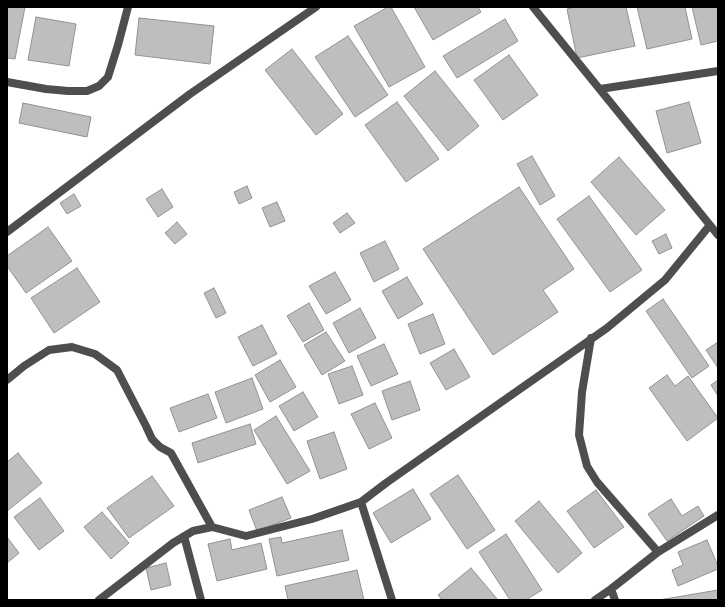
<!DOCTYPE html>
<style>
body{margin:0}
#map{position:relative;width:725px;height:607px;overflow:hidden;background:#fff;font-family:Figtree,sans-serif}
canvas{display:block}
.frame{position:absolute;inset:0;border:8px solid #000;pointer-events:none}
</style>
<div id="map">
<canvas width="725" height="607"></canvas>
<div class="frame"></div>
</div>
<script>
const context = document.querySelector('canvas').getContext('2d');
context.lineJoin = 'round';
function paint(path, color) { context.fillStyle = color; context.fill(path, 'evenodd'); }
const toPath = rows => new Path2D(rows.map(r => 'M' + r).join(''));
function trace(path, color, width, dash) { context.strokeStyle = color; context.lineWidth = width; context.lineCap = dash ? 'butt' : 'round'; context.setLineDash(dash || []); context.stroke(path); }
const building = toPath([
 [7,7,25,7,15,59,7,58,7,7],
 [388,7,391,7,425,67,389,87,354,26,388,7],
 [414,7,478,7,481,12,433,40,414,7],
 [575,7,626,7,635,46,577,58,567,9,575,7],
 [637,7,685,7,692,39,647,49,637,7],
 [692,7,718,7,718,41,701,45,692,7],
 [36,17,76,24,69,66,28,60,36,17],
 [139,18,214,26,210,64,135,55,139,18],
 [505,19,518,41,457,78,443,56,505,19],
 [348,36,388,95,355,117,315,57,348,36],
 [292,49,343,114,316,135,265,70,292,49],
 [509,55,538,95,503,120,474,80,509,55],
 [435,71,479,126,448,151,404,96,435,71],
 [397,102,439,159,406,182,365,125,397,102],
 [689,102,701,143,667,153,656,111,689,102],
 [23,103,91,117,87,137,19,123,23,103],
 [532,156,555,196,540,205,517,164,532,156],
 [619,157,665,210,636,235,591,182,619,157],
 [247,186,252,198,239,204,234,192,247,186],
 [519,187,574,269,543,290,558,312,493,355,423,249,519,187],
 [162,189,173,207,158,217,146,199,162,189],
 [74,194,81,206,67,214,60,203,74,194],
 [589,196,642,270,610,292,557,219,589,196],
 [277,202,285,221,270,227,262,208,277,202],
 [347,213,355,223,340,233,333,223,347,213],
 [177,222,187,234,175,244,165,233,177,222],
 [48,227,72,261,26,293,7,266,7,256,48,227],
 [666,234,672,248,659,254,652,241,666,234],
 [385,241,399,269,374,282,360,253,385,241],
 [77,268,100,302,54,333,31,298,77,268],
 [335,272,351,300,326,314,309,286,335,272],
 [407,277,423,304,398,319,382,291,407,277],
 [214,288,226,313,216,318,204,293,214,288],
 [663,299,709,366,692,378,646,311,663,299],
 [309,303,324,330,303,342,287,316,309,303],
 [360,308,376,338,349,353,333,323,360,308],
 [433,314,445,344,420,354,408,324,433,314],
 [262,325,277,354,253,366,238,337,262,325],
 [326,332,345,361,322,375,304,345,326,332],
 [718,342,718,368,706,350,718,342],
 [384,344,398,374,371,386,357,356,384,344],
 [454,349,470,377,446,390,430,363,454,349],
 [280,360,296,387,270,402,255,375,280,360],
 [352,366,363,395,339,404,328,374,352,366],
 [667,375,675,386,688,376,718,418,687,441,649,388,667,375],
 [252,378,263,409,226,423,215,392,252,378],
 [718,380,718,396,711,385,718,380],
 [410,381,420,410,392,420,382,391,410,381],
 [303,392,318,417,294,431,279,406,303,392],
 [208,394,217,418,179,432,170,408,208,394],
 [375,403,392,438,369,449,351,414,375,403],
 [276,416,310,471,287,484,254,430,276,416],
 [250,424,256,444,198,463,192,443,250,424],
 [334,432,347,469,320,479,307,441,334,432],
 [18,453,42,483,7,511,7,462,18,453],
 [458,475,495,530,467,549,430,494,458,475],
 [152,476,174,506,129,538,107,508,152,476],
 [413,489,431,519,391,543,373,513,413,489],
 [596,490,624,527,594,548,567,511,596,490],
 [282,497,291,518,257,531,249,510,282,497],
 [40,498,64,531,39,550,14,517,40,498],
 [671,499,682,516,698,506,704,516,667,541,648,514,671,499],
 [539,501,582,553,558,573,515,521,539,501],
 [102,512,129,543,111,559,84,527,102,512],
 [342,530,349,560,277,576,269,539,281,537,282,543,342,530],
 [506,534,542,590,526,600,510,600,479,552,506,534],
 [7,537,19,553,7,563,7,537],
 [230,539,232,550,261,543,267,569,217,581,208,544,230,539],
 [707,540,718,566,718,569,678,586,672,570,683,565,678,552,707,540],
 [166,563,171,585,151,590,146,568,166,563],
 [471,568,498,600,442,600,438,595,471,568],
 [357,570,364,600,288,600,285,586,357,570],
 [718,590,718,600,659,600,718,590]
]);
const street = toPath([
 [533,7,718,235],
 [7,82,46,89,68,91,87,91,99,86,108,77,118,45,128,7],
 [600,89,718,71],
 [7,232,190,94,316,7],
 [591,338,582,392,579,435,587,466,597,482,658,552],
 [7,380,24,366,49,350,72,347,95,354,117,370,146,426,152,439,160,447,171,453,212,527],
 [361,502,392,600],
 [184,536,201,600],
 [611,589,615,600],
 [99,600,173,543,193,531,212,527,246,536,312,519,361,502,386,483,607,328,665,280,710,225],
 [595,600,611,589,658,552,718,515]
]);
paint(building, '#bebebe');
trace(building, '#929292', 1);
trace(street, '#4e4e4e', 8);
</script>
